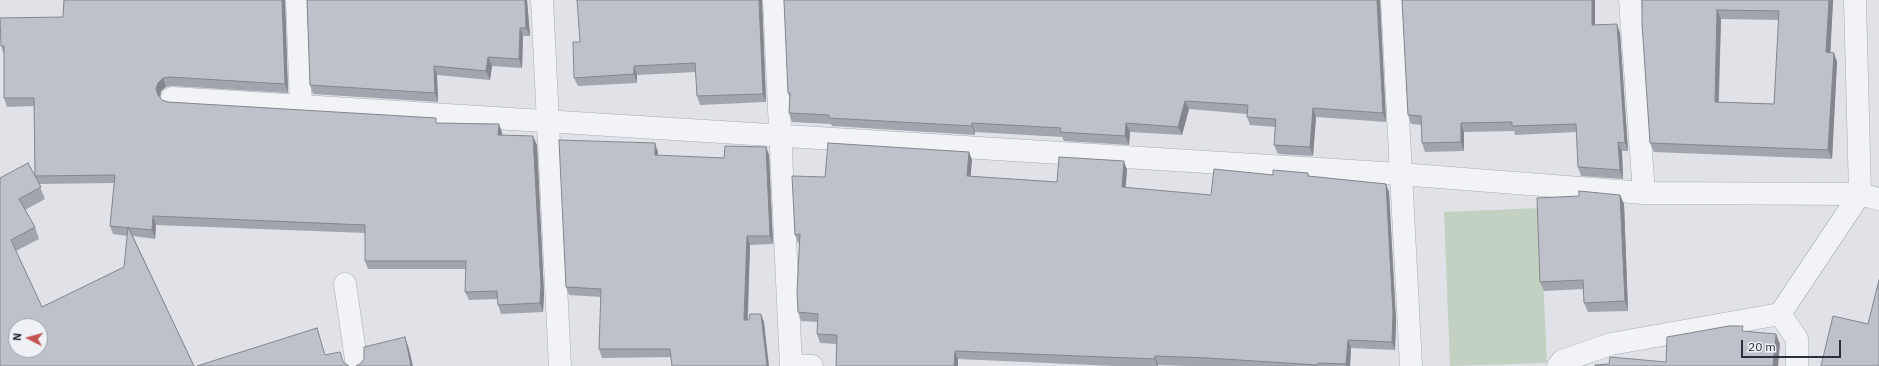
<!DOCTYPE html>
<style>
body{margin:0}
#map{position:relative;width:1879px;height:366px;overflow:hidden;background:#e0e2e8;font-family:"IBM Plex Sans",sans-serif}
canvas{display:block}
.north{position:absolute;left:8px;top:318px;width:40px;height:40px;box-sizing:border-box;background:#eff1f6;border:1px solid #a0a3ac;border-radius:50%;rotate:276deg;font-size:11px;font-weight:700;line-height:16px;text-align:center;color:#2a2e3e}
.north::after{content:'';display:block;margin:auto;width:14px;height:18px;background:#c3544f;clip-path:polygon(50% 0,100% 100%,50% 72%,0 100%)}
.scale{position:absolute;left:1741px;top:340px;width:100px;height:18px;box-sizing:border-box;border:2px solid #2a2e3e;border-top:0;padding-left:5px;font-size:12px;line-height:14px;white-space:nowrap;color:#2a2e3e;-webkit-text-stroke:3px #eff1f6;paint-order:stroke}
</style>
<div id="map">
<canvas width="1879" height="366"></canvas>
<div class="north">N</div>
<div class="scale">20 m</div>
</div>
<script>
const context = document.querySelector('canvas').getContext('2d');
context.lineJoin = 'round';
function paint(path, color) { context.fillStyle = color; context.fill(path, 'evenodd'); }
const toPath = rows => new Path2D(rows.map(r => 'M' + r).join(''));
function trace(path, color, width, dash) { context.strokeStyle = color; context.lineWidth = width; context.lineCap = dash ? 'butt' : 'round'; context.setLineDash(dash || []); context.stroke(path); }
const green = toPath([
 [1540,208,1547,363,1450,366,1444,212]
]);
const street = toPath([
 [297,0,301,106],
 [542,0,560,366],
 [774,0,791,366],
 [1392,0,1411,366],
 [1630,0,1644,193],
 [172,98,1400,174,1644,193,1860,194,1879,199],
 [345,284,357,366],
 [1780,314,1797,339,1797,366],
 [791,365,812,366],
 [1558,366,1562,361,1611,344,1780,314,1860,194,1855,0]
]);
const wall = toPath([
 [64,0,285,0,288,93,172,86,166,87,161,91,160,97,162,100,168,102,438,123,502,132,502,135,537,145,544,294,543,312,501,314,498,305,498,299,469,300,465,292,466,269,368,269,365,261,365,233,156,225,155,239,133,236,194,366,0,366,0,178,37,181,35,176,34,106,7,107,4,98,4,55,1,46,63,17],
 [114,183,110,226,113,234,128,236,124,267,42,307,16,251,39,239,35,227,25,210,45,199,39,184],
 [307,0,527,0,530,36,523,36,522,68,492,66,490,80,437,75,438,102,313,94,310,85],
 [762,0,766,102,700,105,697,96,696,72,637,75,637,83,578,86,574,78,580,42],
 [1380,0,1386,122,1316,117,1313,156,1278,154,1274,145,1275,127,1250,125,1247,117,1247,114,1189,109,1182,135,1130,132,1129,145,1064,141,1062,137,975,132,975,135,832,126,831,124,792,122,789,113,790,98,788,93],
 [1402,0,1595,0,1595,25,1620,33,1628,151,1622,151,1623,179,1581,176,1578,167,1577,132,1515,135,1514,131,1464,132,1464,151,1425,152,1422,143,1422,125,1411,124,1408,115],
 [1642,0,1833,0,1830,53,1834,53,1837,62,1832,159,1654,152,1650,143],
 [1721,19,1779,20,1774,104,1719,102],
 [766,147,769,155,773,244,750,245,748,320,764,322,671,357,602,358,599,349,601,297,569,295,566,287,658,152,658,156,724,158],
 [969,152,972,160,970,176,1057,182,1127,170,1125,188,1211,195,1273,175,1308,173,1309,176,1386,184,1389,192,1396,321,1395,350,1351,348,1350,366,1187,366,1158,365,1158,366,1115,366,958,359,958,366,836,366,837,344,820,343,817,334,818,322,801,321,798,312,800,243,798,243,795,235,825,177],
 [1620,195,1624,204,1628,311,1588,312,1584,303,1584,289,1544,291,1540,282]
]);
const shadedWall = toPath([
 [282,0,285,0,288,93,285,84],
 [525,0,527,0,530,36,526,28],
 [759,0,762,0,766,102,763,94],
 [1377,0,1380,0,1386,122,1383,113],
 [1592,0,1595,0,1595,33,1592,25],
 [1829,0,1833,0,1830,61,1826,52],
 [1717,10,1721,19,1718,111,1715,102],
 [1617,24,1620,33,1628,151,1625,143],
 [520,28,523,36,522,68,519,59],
 [1834,53,1837,62,1832,159,1828,150],
 [488,57,492,66,490,80,486,71],
 [434,66,437,75,438,102,435,93],
 [634,66,637,75,637,83,634,74],
 [163,78,166,87,161,91,160,98,158,95,156,89,158,83],
 [1185,101,1189,109,1182,135,1178,127],
 [1313,108,1316,117,1313,156,1310,147],
 [972,123,975,132,975,135,972,126],
 [1126,123,1130,132,1129,145,1125,136],
 [1461,123,1464,132,1464,151,1461,142],
 [499,124,502,132,501,143,498,135],
 [533,136,537,145,544,294,543,312,540,303],
 [1618,142,1622,151,1623,179,1620,170],
 [655,143,658,152,658,164,655,155],
 [766,147,769,155,773,244,770,236],
 [969,152,972,160,970,184,967,176],
 [1124,161,1127,170,1125,196,1122,187],
 [1386,184,1389,192,1396,321,1395,350,1392,342],
 [1620,195,1624,204,1628,311,1625,301],
 [153,216,156,225,155,239,152,230],
 [747,236,750,245,747,329,744,320],
 [761,314,764,322,769,366,767,366],
 [1776,334,1780,344,1778,366,1773,366],
 [405,337,409,349,413,366,411,366],
 [1348,340,1351,348,1350,366,1347,366,1346,364],
 [955,351,958,359,958,366,954,366],
 [1155,356,1158,365,1158,366,1157,366,1155,359]
]);
const building = toPath([
 [64,0,282,0,285,84,169,77,163,78,158,83,156,89,158,95,162,100,168,102,436,118,436,123,499,124,498,135,533,136,541,286,540,303,498,305,497,291,465,292,466,261,365,261,365,225,153,216,152,230,110,226,115,175,35,176,34,98,4,98,4,46,1,46,0,18,63,17,64,0],
 [307,0,525,0,526,28,520,28,519,59,488,57,486,71,434,66,435,93,310,85,307,0],
 [577,0,759,0,763,94,697,96,695,63,634,66,634,74,574,78,573,42,580,42,577,0],
 [784,0,1377,0,1383,113,1313,108,1310,147,1274,145,1276,119,1247,117,1248,105,1185,101,1178,127,1126,123,1125,136,1060,132,1061,128,972,123,972,126,829,118,829,115,789,113,790,93,788,93,784,0],
 [1402,0,1592,0,1592,25,1617,24,1625,143,1618,142,1620,170,1578,167,1576,124,1512,126,1512,122,1461,123,1461,142,1422,143,1421,116,1408,115,1402,0],
 [1642,0,1829,0,1826,52,1834,53,1828,150,1650,143,1642,24,1642,0],
 [1717,10,1779,11,1774,104,1715,102,1717,10],
 [559,140,655,143,655,155,724,158,725,146,766,147,770,236,747,236,744,320,749,320,750,314,761,314,767,366,672,366,670,349,599,349,601,289,566,287,559,140],
 [828,143,969,152,967,176,1057,182,1059,157,1124,161,1122,187,1211,195,1214,169,1273,175,1273,170,1308,173,1308,176,1386,184,1393,313,1392,342,1348,340,1346,364,1318,363,1318,365,1208,358,1155,356,1155,359,955,351,954,366,836,366,837,335,817,334,818,314,798,312,797,292,800,234,795,235,792,176,825,177,828,143],
 [28,163,41,187,19,199,35,227,11,240,42,307,124,267,128,227,194,366,0,366,0,178,28,163],
 [16,326,40,326,40,350,16,350,16,326],
 [1579,191,1620,195,1625,301,1584,303,1583,280,1540,282,1537,198,1579,196,1579,191],
 [1879,280,1879,366,1821,366,1833,316,1868,324,1879,280],
 [1729,326,1743,326,1742,331,1776,334,1773,366,1595,366,1595,365,1609,364,1610,357,1666,362,1667,337,1729,326],
 [317,328,325,355,340,352,343,362,349,366,197,366,317,328],
 [405,337,411,366,356,366,360,364,364,359,364,347,405,337]
]);
paint(green, '#c3d1c2');
trace(street, '#a9acb5', 23);
trace(street, '#f2f3f6', 22);
paint(wall, '#a3a5ae');
paint(shadedWall, '#85868d');
paint(building, '#bec0ca');
trace(building, '#85868d', 1);
</script>
